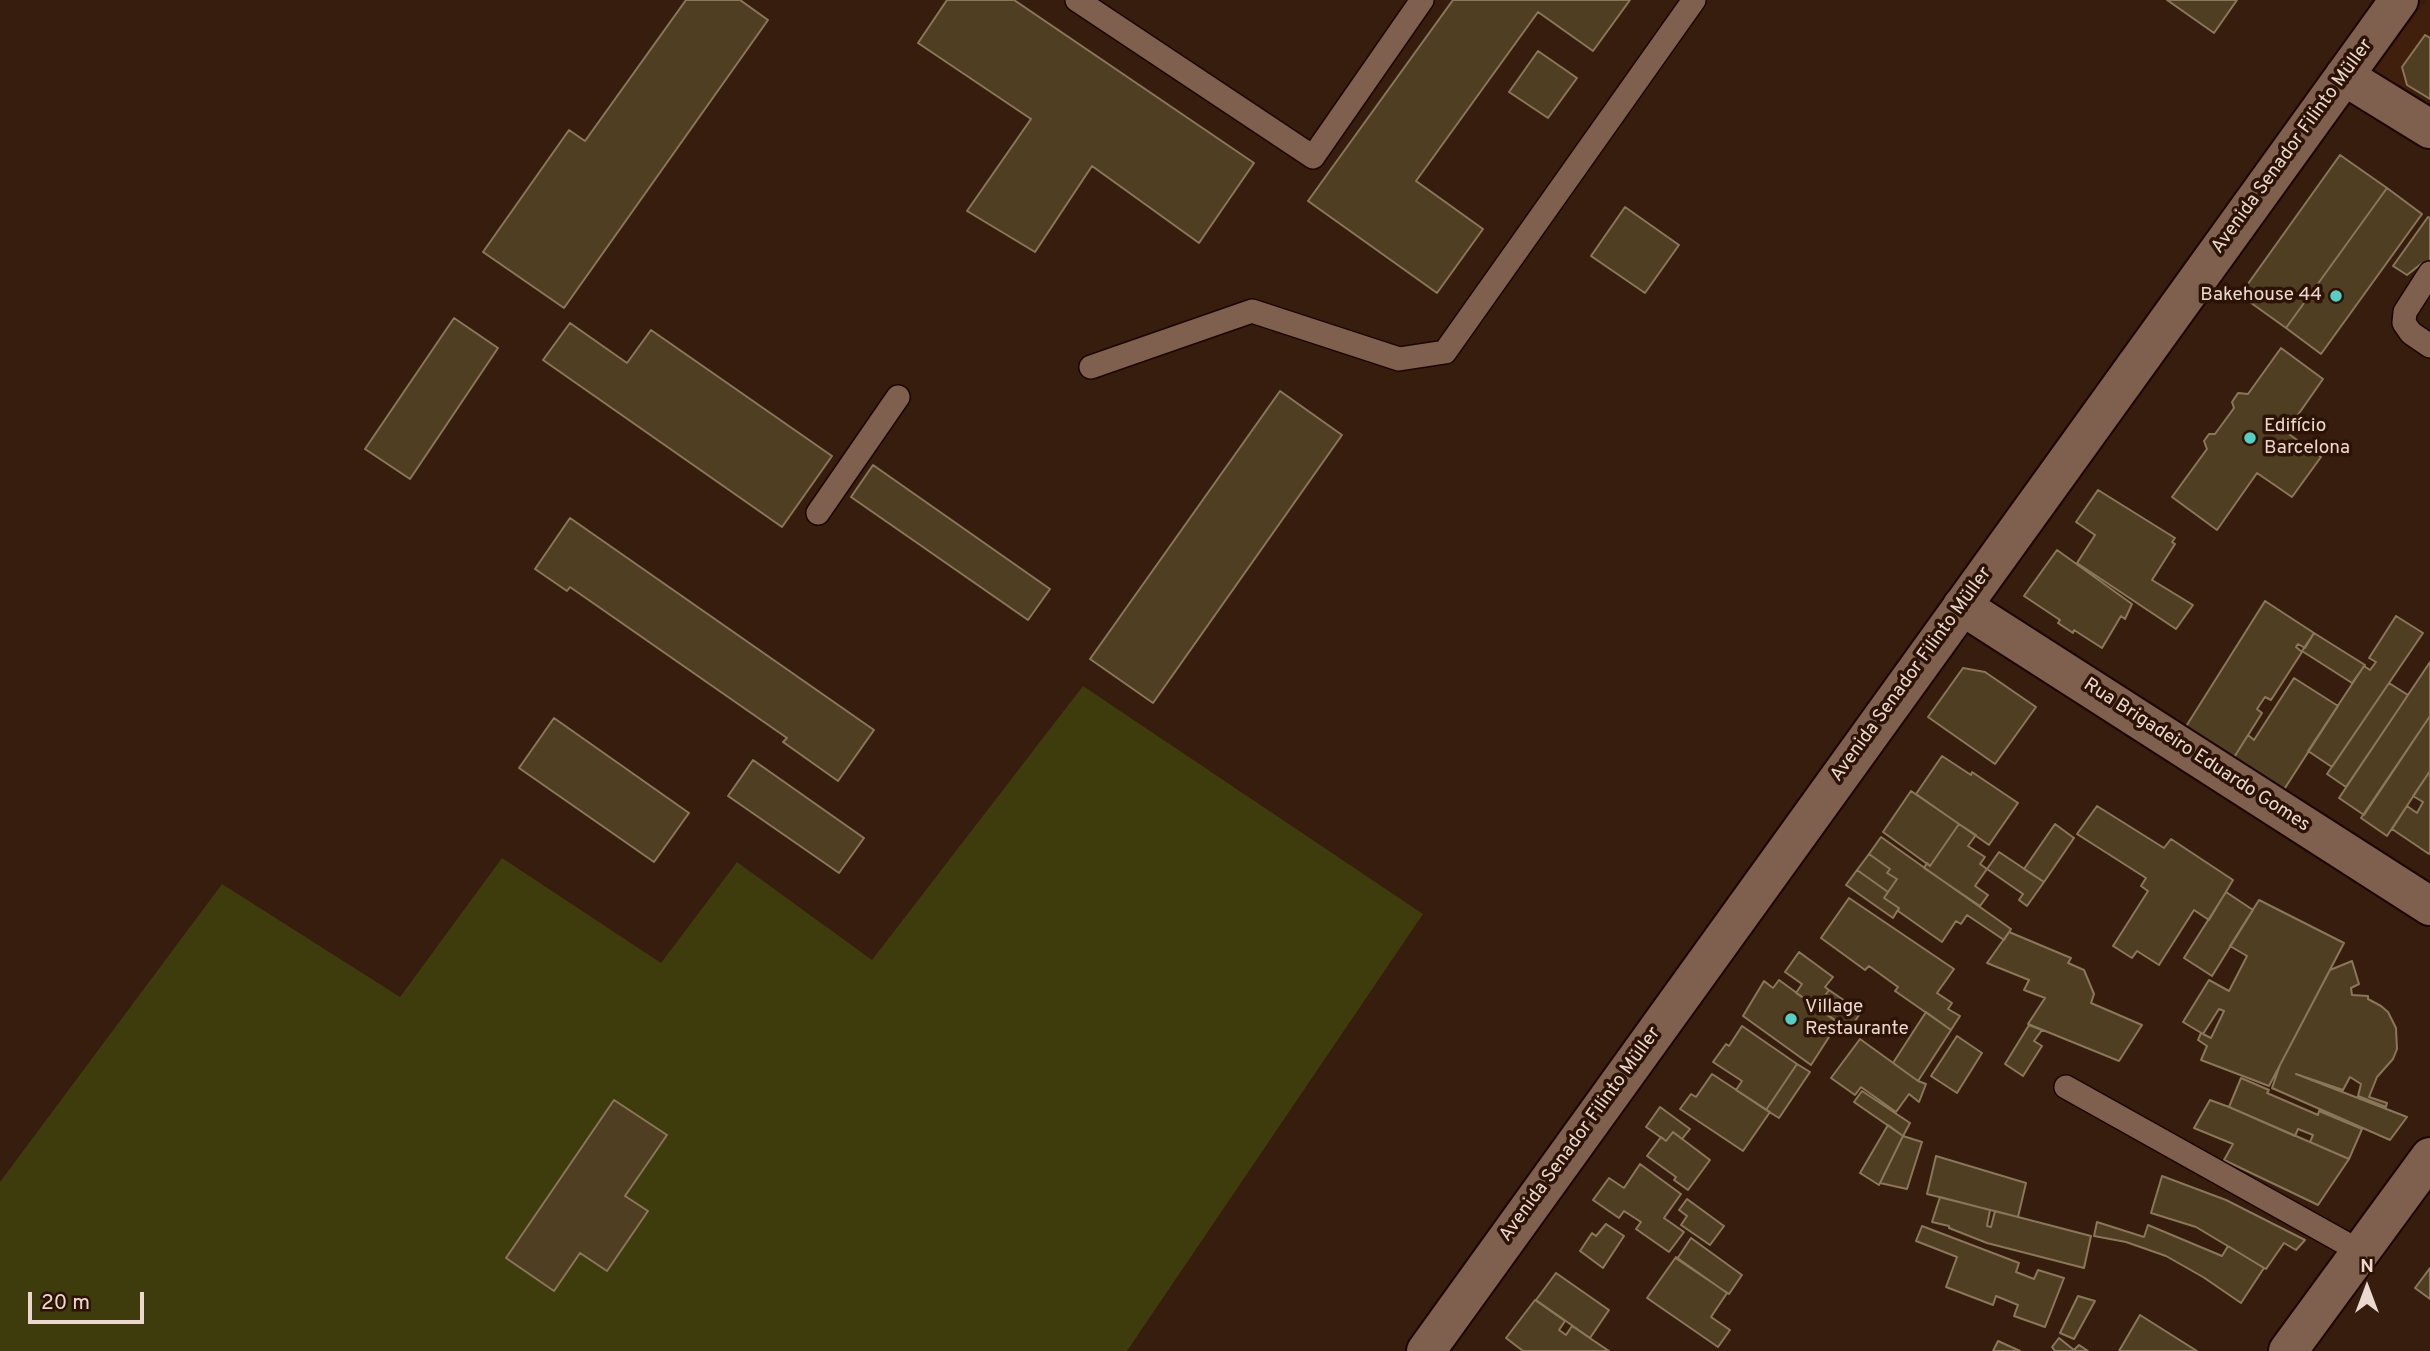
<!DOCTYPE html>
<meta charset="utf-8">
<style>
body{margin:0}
#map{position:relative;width:2430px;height:1351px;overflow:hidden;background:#371d0e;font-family:Overpass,sans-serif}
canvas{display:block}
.north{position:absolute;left:2332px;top:1253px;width:70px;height:70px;-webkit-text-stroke:5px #2d1305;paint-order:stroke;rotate:0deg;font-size:19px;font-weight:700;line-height:28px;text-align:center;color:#ebd9cf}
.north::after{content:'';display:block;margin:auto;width:24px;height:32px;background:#ebd9cf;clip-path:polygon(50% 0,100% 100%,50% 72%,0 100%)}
.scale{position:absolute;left:28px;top:1292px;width:116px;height:32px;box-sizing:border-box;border:4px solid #ebd9cf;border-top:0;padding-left:9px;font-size:21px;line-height:24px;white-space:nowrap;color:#ebd9cf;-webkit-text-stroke:5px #2d1305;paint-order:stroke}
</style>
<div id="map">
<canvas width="2430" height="1351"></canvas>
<div class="north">N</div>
<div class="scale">20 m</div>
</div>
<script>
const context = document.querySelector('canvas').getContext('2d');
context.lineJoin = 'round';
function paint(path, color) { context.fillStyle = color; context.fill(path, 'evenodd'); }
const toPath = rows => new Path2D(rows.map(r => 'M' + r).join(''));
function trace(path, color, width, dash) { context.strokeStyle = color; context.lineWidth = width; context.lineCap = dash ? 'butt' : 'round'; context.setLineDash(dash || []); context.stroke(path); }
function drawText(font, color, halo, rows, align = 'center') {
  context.font = font + ' Overpass,sans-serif'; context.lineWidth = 7; context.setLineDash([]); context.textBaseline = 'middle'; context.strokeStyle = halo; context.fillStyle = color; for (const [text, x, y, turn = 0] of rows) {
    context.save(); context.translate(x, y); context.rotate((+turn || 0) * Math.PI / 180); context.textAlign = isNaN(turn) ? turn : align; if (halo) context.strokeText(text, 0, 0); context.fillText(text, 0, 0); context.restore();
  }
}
const built = toPath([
 [2426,0,2430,0,2430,103,2374,71]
]);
const green = toPath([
 [1083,686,1423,914,1127,1351,0,1351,0,1182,222,884,400,997,502,858,661,963,737,862,872,960]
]);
const building = toPath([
 [686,0,740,0,768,20,564,308,483,252,569,130,585,141,686,0],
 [947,0,1014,0,1254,163,1199,243,1092,166,1035,252,967,211,1031,119,918,43,947,0],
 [1453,0,1630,0,1593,51,1538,12,1416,181,1483,229,1437,293,1308,201,1453,0],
 [2167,0,2237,0,2214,33,2167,0],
 [2425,35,2430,38,2430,99,2407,85,2402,67,2425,35],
 [1538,51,1577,78,1548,118,1509,92,1538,51],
 [2340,155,2387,188,2286,328,2240,295,2340,155],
 [2387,188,2422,214,2321,354,2286,328,2387,188],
 [1625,207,1679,245,1645,293,1591,256,1625,207],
 [2428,217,2430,218,2430,262,2421,264,2407,275,2393,266,2428,217],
 [454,318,498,348,410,479,365,449,454,318],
 [570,323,627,363,651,330,832,456,782,527,543,360,570,323],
 [2281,348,2323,379,2286,432,2321,457,2292,497,2257,473,2217,530,2172,497,2207,449,2204,441,2209,434,2215,434,2234,408,2232,402,2238,393,2248,394,2281,348],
 [1280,391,1342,435,1153,703,1090,659,1280,391],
 [873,465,1050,589,1028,620,851,497,873,465],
 [2098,490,2175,538,2172,542,2175,544,2152,580,2193,605,2176,629,2077,563,2095,535,2076,522,2098,490],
 [570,518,874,730,838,781,783,742,787,738,570,587,567,591,535,569,570,518],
 [2057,550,2132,604,2125,619,2121,616,2102,648,2074,630,2073,633,2058,623,2060,620,2024,596,2057,550],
 [2265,601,2314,633,2305,648,2298,644,2296,647,2302,652,2271,700,2265,697,2257,709,2262,713,2233,759,2185,728,2265,601],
 [2396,616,2423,633,2332,767,2308,751,2364,666,2370,670,2376,662,2369,658,2396,616],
 [2314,633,2365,665,2352,683,2302,651,2314,633],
 [2430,662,2430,716,2364,815,2339,798,2430,662],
 [1963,668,1985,672,2036,707,1995,764,1928,717,1963,668],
 [2294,678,2338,706,2283,791,2233,759,2248,735,2254,740,2294,678],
 [2389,683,2408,695,2346,787,2327,774,2389,683],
 [2430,716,2430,771,2387,836,2361,818,2430,716],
 [554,718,689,813,654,862,519,768,554,718],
 [1942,756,1971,775,1972,772,2018,803,1989,845,1916,794,1942,756],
 [753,760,864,838,839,873,728,796,753,760],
 [2430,771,2430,852,2429,854,2392,829,2407,806,2417,813,2423,802,2413,796,2430,771],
 [1911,791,1959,824,1930,866,1883,832,1911,791],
 [2097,806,2164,848,2171,839,2233,880,2209,920,2194,910,2159,965,2137,951,2132,958,2113,946,2148,891,2141,886,2146,878,2077,834,2097,806],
 [1959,824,1976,835,1968,846,1985,857,1980,864,1987,869,1975,886,1988,895,1980,906,1924,868,1927,863,1930,866,1959,824],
 [2055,824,2074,838,2044,882,2024,869,2055,824],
 [1881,837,2011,929,2004,940,1967,915,1961,924,1956,921,1942,942,1898,911,1899,908,1884,898,1897,879,1887,873,1890,869,1869,854,1881,837],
 [1999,852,2044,882,2027,906,2019,900,2023,894,1987,869,1999,852],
 [1869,854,1890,869,1887,873,1897,879,1888,892,1857,870,1869,854],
 [1857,870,1888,892,1884,898,1899,908,1893,918,1846,885,1857,870],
 [2226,892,2253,910,2212,976,2184,958,2226,892],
 [1849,898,1954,969,1937,993,1952,1003,1948,1009,1960,1016,1951,1030,1895,991,1898,987,1869,966,1865,970,1821,938,1849,898],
 [2259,900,2344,943,2269,1086,2201,1060,2207,1046,2198,1040,2201,1033,2211,1038,2224,1011,2219,1009,2203,1034,2183,1022,2209,980,2229,991,2247,956,2230,946,2259,900],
 [2009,932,2071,958,2068,963,2084,970,2094,994,2091,1003,2142,1025,2119,1061,2028,1024,2045,998,2024,990,2029,980,1987,963,2009,932],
 [1799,952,1833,977,1825,987,1829,990,1817,1007,1796,993,1802,984,1785,972,1799,952],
 [2352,961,2359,984,2351,988,2352,995,2368,996,2368,999,2381,1006,2388,1012,2396,1028,2397,1049,2393,1059,2377,1077,2369,1097,2387,1103,2386,1107,2358,1096,2361,1084,2350,1077,2343,1090,2296,1074,2407,1117,2390,1140,2272,1088,2280,1065,2330,970,2352,961],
 [1779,980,1838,1023,1811,1065,1743,1016,1764,981,1773,988,1779,980],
 [1829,990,1861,1012,1849,1030,1817,1007,1829,990],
 [1926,1012,1951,1030,1918,1081,1893,1063,1926,1012],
 [2029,1025,2042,1030,2034,1041,2042,1046,2023,1076,2005,1064,2029,1025],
 [1742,1026,1797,1064,1766,1110,1736,1090,1742,1081,1713,1062,1726,1044,1729,1046,1742,1026],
 [1957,1036,1982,1053,1957,1093,1931,1076,1957,1036],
 [1860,1039,1918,1081,1926,1084,1919,1102,1909,1094,1896,1112,1861,1087,1855,1095,1831,1078,1860,1039],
 [1797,1064,1810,1072,1779,1118,1766,1110,1797,1064],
 [1712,1074,1770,1112,1743,1151,1680,1109,1691,1094,1696,1097,1712,1074],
 [2241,1078,2269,1090,2267,1093,2318,1115,2319,1111,2362,1129,2349,1159,2310,1142,2313,1135,2298,1129,2295,1136,2229,1107,2241,1078],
 [1862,1091,1910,1123,1903,1136,1854,1102,1862,1091],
 [614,1100,667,1135,625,1196,648,1211,607,1271,580,1253,554,1291,506,1258,614,1100],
 [2210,1100,2229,1107,2349,1159,2318,1205,2224,1160,2233,1144,2194,1128,2210,1100],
 [1660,1107,1690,1129,1682,1139,1673,1132,1666,1141,1646,1127,1660,1107],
 [1888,1125,1903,1136,1879,1185,1860,1173,1888,1125],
 [1673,1132,1710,1160,1688,1190,1674,1180,1676,1177,1647,1156,1661,1137,1666,1141,1673,1132],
 [1903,1136,1922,1142,1907,1189,1880,1183,1903,1136],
 [1936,1156,2026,1183,2018,1217,1927,1194,1936,1156],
 [1640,1164,1681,1194,1664,1218,1684,1232,1669,1252,1636,1229,1641,1222,1624,1211,1619,1218,1593,1200,1609,1178,1624,1188,1640,1164],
 [2162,1176,2226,1200,2305,1240,2296,1250,2284,1243,2266,1269,2196,1227,2151,1213,2162,1176],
 [1940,1197,1990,1210,1987,1226,1991,1227,1995,1211,2091,1236,2084,1268,1987,1243,1949,1228,1949,1226,1932,1222,1940,1197],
 [1687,1199,1724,1226,1710,1245,1681,1225,1687,1216,1679,1210,1687,1199],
 [2097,1222,2144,1237,2148,1225,2222,1256,2228,1246,2264,1268,2241,1303,2203,1277,2166,1256,2126,1242,2094,1236,2097,1222],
 [1606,1224,1624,1236,1603,1268,1580,1251,1592,1233,1596,1236,1606,1224],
 [1922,1226,2019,1263,2016,1272,2034,1279,2038,1270,2064,1278,2045,1327,2014,1316,2018,1305,1996,1296,1993,1305,1946,1287,1957,1257,1916,1241,1922,1226],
 [1691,1238,1742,1275,1729,1294,1677,1259,1691,1238],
 [1676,1257,1727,1293,1711,1317,1730,1330,1718,1347,1647,1298,1676,1257],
 [2430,1268,2430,1299,2415,1288,2430,1268],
 [1556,1273,1609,1310,1590,1338,1536,1300,1556,1273],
 [2078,1296,2095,1301,2074,1339,2060,1333,2078,1296],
 [1535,1300,1565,1321,1559,1330,1566,1335,1572,1326,1609,1351,1523,1351,1506,1338,1535,1300],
 [2140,1315,2197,1351,2119,1351,2140,1315],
 [2059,1338,2074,1350,2079,1345,2088,1351,2055,1351,2052,1347,2059,1338],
 [1998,1341,2020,1351,1993,1351,1998,1341]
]);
const service = toPath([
 [1077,0,1313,157,1422,0],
 [2430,273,2405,312,2404,323,2411,333,2430,346],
 [1091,367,1252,311,1399,359,1445,352,1694,0],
 [818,513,898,397],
 [2066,1087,2361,1252]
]);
const minor = toPath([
 [1962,606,2430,906]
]);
const tertiary = toPath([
 [2344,76,2430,129],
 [1426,1351,2399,0],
 [2288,1351,2430,1157]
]);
const markers = [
 [2336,296,7,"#56cec4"],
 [2250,438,7,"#56cec4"],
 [1791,1019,7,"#56cec4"]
];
const streetNames = [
 ["Avenida Senador Filinto Müller",2293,147,-54],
 ["Avenida Senador Filinto Müller",1912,675,-54],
 ["Rua Brigadeiro Eduardo Gomes",2196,756,33],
 ["Avenida Senador Filinto Müller",1581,1135,-54]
];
const poiNames = [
 ["Bakehouse 44",2322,296,"right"],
 ["Edifício",2264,427],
 ["Barcelona",2264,449],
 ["Village",1805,1008],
 ["Restaurante",1805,1030]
];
paint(built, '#40200c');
paint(green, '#3e3b0c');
paint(building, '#503e23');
trace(building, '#8a7659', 2);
trace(service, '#1d0600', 26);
trace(minor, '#1d0600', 42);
trace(tertiary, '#1d0600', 42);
trace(service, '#7f604f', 23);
trace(minor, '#7f604f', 38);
trace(tertiary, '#7f604f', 38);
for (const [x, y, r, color] of markers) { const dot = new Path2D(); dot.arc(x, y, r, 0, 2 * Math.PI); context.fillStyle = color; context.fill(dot); trace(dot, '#2d1305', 2.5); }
drawText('19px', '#ebd9cf', '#2d1305', streetNames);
drawText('19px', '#ebd9cf', '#2d1305', poiNames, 'left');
</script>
